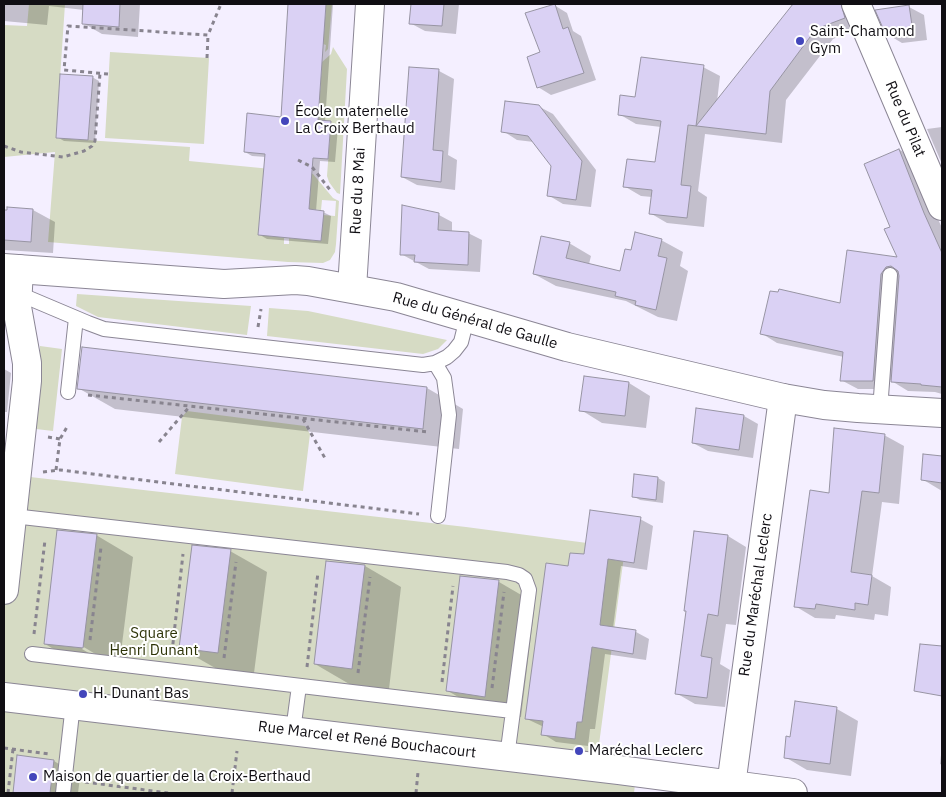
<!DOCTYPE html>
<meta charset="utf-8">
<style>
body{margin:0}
#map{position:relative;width:946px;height:797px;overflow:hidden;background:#f4efff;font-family:"IBM Plex Sans",sans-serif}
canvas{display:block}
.frame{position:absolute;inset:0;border:5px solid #100e13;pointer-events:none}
</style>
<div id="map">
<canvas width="946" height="797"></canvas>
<div class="frame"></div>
</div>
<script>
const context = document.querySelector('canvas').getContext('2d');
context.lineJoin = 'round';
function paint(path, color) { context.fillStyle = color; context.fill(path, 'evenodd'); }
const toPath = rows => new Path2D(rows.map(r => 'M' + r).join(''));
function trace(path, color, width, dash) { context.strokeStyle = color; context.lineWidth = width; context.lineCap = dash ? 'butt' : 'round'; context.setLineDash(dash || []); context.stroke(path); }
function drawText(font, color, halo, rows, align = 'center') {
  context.font = font + ' "IBM Plex Sans",sans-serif'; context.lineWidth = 4; context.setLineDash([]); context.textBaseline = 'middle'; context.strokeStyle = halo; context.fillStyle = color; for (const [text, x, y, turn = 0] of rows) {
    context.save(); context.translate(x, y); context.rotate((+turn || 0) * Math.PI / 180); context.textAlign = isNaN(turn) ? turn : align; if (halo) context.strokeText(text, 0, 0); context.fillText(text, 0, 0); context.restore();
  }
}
const green = toPath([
 [29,4,65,4,56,138,190,147,189,161,271,169,262,193,258,235,284,237,284,244,289,244,289,238,321,241,323,215,335,216,336,201,322,200,321,210,309,209,302,171,313,174,333,198,339,201,336,244,335,252,330,260,323,263,288,262,48,242,55,152,4,157,4,25,27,26],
 [326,4,332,4,328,49,325,52,326,45,323,44],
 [333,47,347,69,340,194,337,193,329,182,327,176,331,122,318,120,322,62,331,54],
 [110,52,209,58,204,144,105,138],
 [77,294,251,306,247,335,98,317,76,306],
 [269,308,308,311,447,340,438,349,423,354,267,336],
 [40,346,62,349,53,431,36,429,40,384],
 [187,411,305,426,310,434,303,491,175,474,182,417],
 [4,474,466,527,625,548,598,752,638,758,634,793,4,793]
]);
const shadow = toPath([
 [4,4,140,4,138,37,102,34,83,23,84,10,49,6,47,25,4,21],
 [290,4,333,4,325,122,331,123,338,127,335,162,320,161,316,211,323,212,331,216,328,244,267,239,260,235,266,157,252,156,245,152,282,118],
 [412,4,459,4,456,34,425,31,410,23],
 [794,4,853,4,861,28,833,39,786,100,782,143,705,134,698,191,707,197,704,227,667,223,650,213,652,197,641,196,624,186,656,164,661,127,636,124,619,114,636,98,703,67,720,76,717,102],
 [554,5,567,13,573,31,581,36,596,80,551,95,538,87,542,53],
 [909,7,924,15,927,40,902,43,887,34],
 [410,69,439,71,454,79,448,155,457,160,455,190,417,185,402,177],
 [92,77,99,81,95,143,64,141,57,137],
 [538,106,553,114,596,170,591,207,563,204,548,195,552,166,534,142,517,140,503,131],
 [942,127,942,164,927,129],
 [900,150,917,159,928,197,942,228,942,394,935,392,908,391,890,380,889,389,858,389,841,380,844,357,777,343,761,333,841,305,848,251,899,259,891,227,865,165],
 [8,208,33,210,55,222,53,253,4,250,4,211,8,212],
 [439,215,452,222,452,232,468,233,482,240,480,272,429,269,401,254],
 [661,240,683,252,680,266,688,271,677,321,658,317,626,301,556,286,534,274,569,243,591,256,589,264,621,272,632,252],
 [83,348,427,388,463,409,459,449,115,409,78,388],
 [4,369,11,373,7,412,4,412],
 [629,383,650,396,646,428,602,423,581,410],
 [744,416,758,424,753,458,708,451,693,443],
 [884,435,904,446,899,504,882,502,872,576,891,587,888,616,875,614,874,620,836,615,835,619,815,618,795,606,830,495],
 [924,455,942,457,942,491,922,479],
 [636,475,658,478,665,482,663,503,640,500,633,496],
 [640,519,653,526,647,570,621,566,613,628,636,632,649,639,646,660,605,654,595,729,590,729,588,746,556,742,543,734,544,727,527,719,569,567],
 [96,535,133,557,119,668,82,646,82,649,114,668,81,665,45,644],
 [728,536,746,547,736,625,726,624,720,664,730,670,725,707,695,704,676,693],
 [230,551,267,572,254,673,217,669,180,648],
 [365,566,401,587,389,689,351,685,315,664],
 [461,578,499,582,535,603,521,717,484,712,448,691],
 [837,709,858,721,851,776,807,770,785,757],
 [942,746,942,765,940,764],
 [18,757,54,761,80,777,78,793,14,793]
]);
const building = toPath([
 [83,4,120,4,119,27,82,24,83,4],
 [288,4,326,4,318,120,331,121,328,159,313,158,309,209,324,211,321,241,258,235,265,154,244,152,247,113,281,117,288,4],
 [411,4,444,4,442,26,409,24,411,4],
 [555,4,563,29,568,27,584,73,537,88,527,57,540,52,525,13,555,4],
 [793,4,841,4,845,18,816,29,770,91,766,134,688,125,681,185,691,186,687,218,649,214,652,190,623,187,627,159,655,162,661,121,618,115,620,95,635,97,641,57,704,65,696,126,793,4],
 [909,5,913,32,886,35,875,10,909,5],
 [409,67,439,69,433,150,443,151,441,182,401,177,409,67],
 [60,74,93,76,88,140,56,138,60,74],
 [505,101,539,105,582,161,576,200,547,196,551,166,528,136,501,132,505,101],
 [899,149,924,213,942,253,942,387,921,385,921,384,891,382,899,276,898,271,891,266,886,267,881,274,873,381,840,381,843,352,760,334,770,291,778,292,779,289,840,303,847,250,897,257,884,229,890,227,864,164,899,149],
 [402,205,439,213,438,230,469,232,468,265,414,262,415,255,400,255,402,205],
 [7,207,33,209,31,242,4,240,4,210,7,210,7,207],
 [635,232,662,239,658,256,667,258,656,310,635,305,636,301,615,296,616,292,533,274,541,236,570,242,566,258,620,271,625,249,631,250,635,232],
 [82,347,427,387,423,429,77,389,82,347],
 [584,376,629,382,625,416,579,411,584,376],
 [696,408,744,415,739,450,692,443,696,408],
 [834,428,885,434,879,493,862,491,851,572,872,575,868,605,855,603,855,610,816,604,815,609,794,607,810,490,829,493,834,428],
 [923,454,942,456,942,483,921,480,923,454],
 [634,474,658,477,656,500,632,497,634,474],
 [590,510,641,517,634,563,608,559,600,625,636,630,633,654,592,647,582,722,577,722,575,739,541,735,543,721,525,719,546,563,568,566,570,553,584,554,590,510],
 [57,530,97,534,83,648,44,644,57,530],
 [694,531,728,535,718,616,708,614,701,656,712,658,707,698,675,694,686,611,684,611,694,531],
 [192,545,231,549,218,653,179,648,192,545],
 [326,561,365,565,352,669,314,664,326,561],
 [460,576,499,580,485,697,446,691,460,576],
 [920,644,942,646,942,696,914,691,920,644],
 [795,701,837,707,830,764,784,758,786,736,790,737,795,701],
 [17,755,54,760,50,793,13,793,17,755]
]);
const path = toPath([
 [207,58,208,35],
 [108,74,64,70,68,26,208,35,221,4],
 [4,146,21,152,63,157,84,151,92,146,95,141,100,73],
 [298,160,312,167,331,191],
 [258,327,261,309],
 [88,395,428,432],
 [303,419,326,460],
 [48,437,60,439],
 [159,442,190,406],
 [56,470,60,439,67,427],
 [43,472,60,470,419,514],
 [34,634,45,540],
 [90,640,101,547],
 [172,652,183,554],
 [224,658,236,562],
 [307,667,318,572],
 [358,673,370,577],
 [442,682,453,586],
 [492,688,504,592],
 [4,748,49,754],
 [85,782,168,793],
 [8,793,13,749],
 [232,793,237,751],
 [416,793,418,772]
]);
const service = toPath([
 [16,294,17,293,88,323,104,329,423,365,435,363,447,357,454,351,461,342,467,318],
 [435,363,444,378,449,415,438,516],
 [68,392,76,318],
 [880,410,890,275],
 [13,516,507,572,519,575,525,579,529,590,507,757],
 [32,654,512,711],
 [293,731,299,686],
 [63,793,73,704]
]);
const minor = toPath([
 [352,288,370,4],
 [4,590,27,381,27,363,17,307,19,269],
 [4,697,619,770,793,793],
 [730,793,783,398]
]);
const tertiary = toPath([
 [4,268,224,284,295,280,308,281,396,297,567,347,783,398,824,405,858,408,942,413]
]);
const secondary = toPath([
 [856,4,942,206]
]);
const markers = [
 [800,41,5,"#4346bb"],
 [285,121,5,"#4346bb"],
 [83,694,5,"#4346bb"],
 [579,751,5,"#4346bb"],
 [33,777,5,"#4346bb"]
];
const poiNames = [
 ["Saint-Chamond",810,32],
 ["Gym",810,49],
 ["École maternelle",295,112],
 ["La Croix Berthaud",295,129],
 ["H. Dunant Bas",93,694],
 ["Maréchal Leclerc",589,751],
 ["Maison de quartier de la Croix-Berthaud",43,777]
];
const streetNames = [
 ["Rue du Pilat",905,119,67],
 ["Rue du 8 Mai",358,191,-87],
 ["Rue du Général de Gaulle",475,321,16],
 ["Rue du Maréchal Leclerc",756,595,-82],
 ["Rue Marcel et René Bouchacourt",367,740,7]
];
const parkNames = [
 ["Square",154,634],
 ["Henri Dunant",154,651]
];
paint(green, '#d6dbc4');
paint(shadow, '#0003');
paint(building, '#dad1f4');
trace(building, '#9794a3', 1);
trace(service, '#8b8695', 16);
trace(minor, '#8b8695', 30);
trace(tertiary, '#8b8695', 30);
trace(secondary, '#8b8695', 30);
trace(path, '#88848f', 3, [4, 4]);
trace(service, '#fff', 14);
trace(minor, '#fff', 28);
trace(tertiary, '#fff', 28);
trace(secondary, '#fff', 28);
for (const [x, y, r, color] of markers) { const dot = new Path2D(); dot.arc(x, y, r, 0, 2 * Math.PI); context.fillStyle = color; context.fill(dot); trace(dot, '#fff', 2); }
drawText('15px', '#100e13', '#fff', poiNames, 'left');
drawText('15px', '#100e13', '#fff', streetNames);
drawText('15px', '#2e3408', '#fff', parkNames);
</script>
